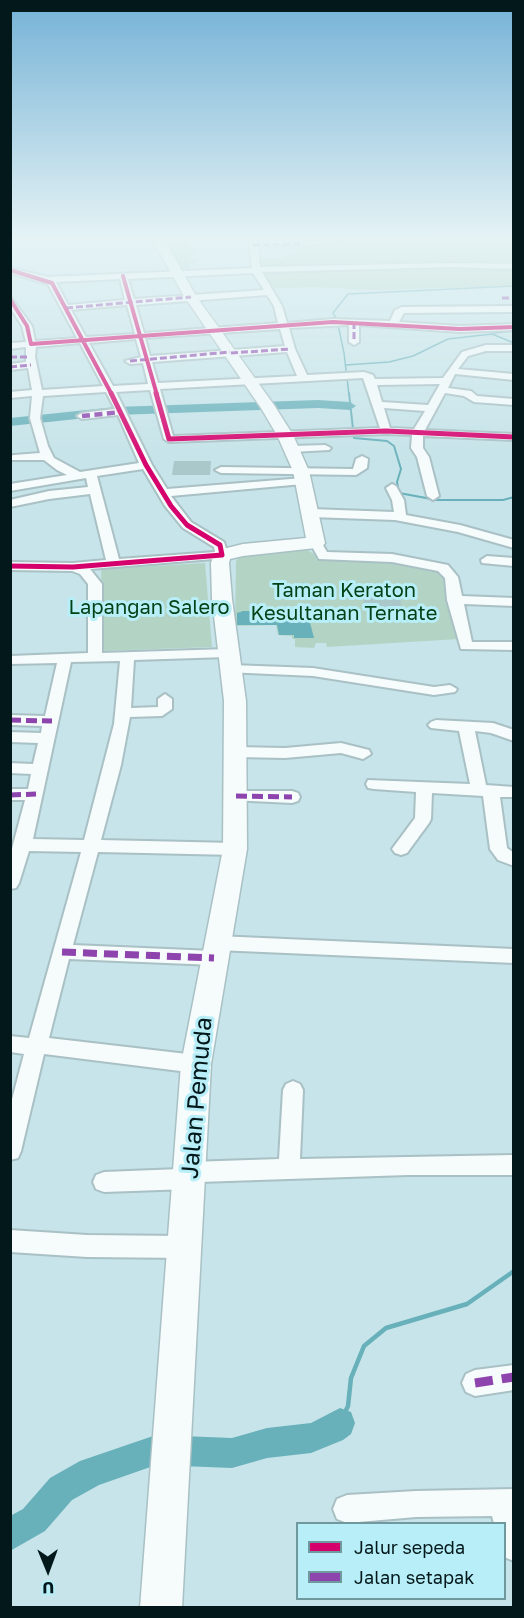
<!DOCTYPE html>
<style>
body{margin:0}
#map{position:relative;width:524px;height:1618px;overflow:hidden;background:#c6e4e9;font-family:"Golos Text",sans-serif}
canvas{display:block}
.frame{position:absolute;inset:0;border:12px solid #03181b;pointer-events:none}
.legend{position:absolute;left:296px;top:1522px;width:210px;height:78px;box-sizing:border-box;background:#b8eef7;border:2px solid #70989f;margin:0;padding:8px 10px;list-style:none;font-size:18px;color:#03181b}
.legend li{display:flex;align-items:center;gap:12px;height:30px}
.legend b{width:30px;border:2px solid #70989f}
.north{position:absolute;left:18px;top:1540px;width:60px;height:60px;-webkit-text-stroke:4px #b8eef7;paint-order:stroke;rotate:179deg;font-size:16px;font-weight:700;line-height:24px;text-align:center;color:#03181b}
.north::after{content:'';display:block;margin:auto;width:21px;height:27px;background:#03181b;clip-path:polygon(50% 0,100% 100%,50% 72%,0 100%)}
</style>
<div id="map">
<canvas width="524" height="1618"></canvas>
<div class="frame"></div>
<ul class="legend">
<li><b style="height:8px;background:#d6006c"></b>Jalur sepeda</li>
<li><b style="height:8px;background:#8e44ad"></b>Jalan setapak</li>
</ul>
<div class="north">U</div>
</div>
<script>
const context = document.querySelector('canvas').getContext('2d');
context.lineJoin = 'round';
function paint(path, color) { context.fillStyle = color; context.fill(path, 'evenodd'); }
const toPath = rows => new Path2D(rows.map(r => 'M' + r).join(''));
function trace(path, color, width, dash) { context.strokeStyle = color; context.lineWidth = width; context.lineCap = dash ? 'butt' : 'round'; context.setLineDash(dash || []); context.stroke(path); }
function drawText(font, color, halo, rows, align = 'center') {
  context.font = font + ' "Golos Text",sans-serif'; context.lineWidth = 6; context.setLineDash([]); context.textBaseline = 'middle'; context.strokeStyle = halo; context.fillStyle = color; for (const [text, x, y, turn = 0] of rows) {
    context.save(); context.translate(x, y); context.rotate((+turn || 0) * Math.PI / 180); context.textAlign = isNaN(turn) ? turn : align; if (halo) context.strokeText(text, 0, 0); context.fillText(text, 0, 0); context.restore();
  }
}
const green = toPath([
 [181,239,189,241,196,254,189,255,191,259,196,259,196,263,190,263,189,273,181,274,164,247],
 [351,239,443,241,423,239,513,239,513,244,506,244,513,245,513,286,372,290,310,287,271,289,262,270,261,259,285,259,285,256,297,253,298,245],
 [307,550,314,554,317,560,347,559,417,563,446,573,459,639,327,647,326,643,316,643,314,648,295,647,295,639,292,639,292,636,278,635,276,625,235,626,236,561,239,557],
 [205,563,212,647,102,651,101,569]
]);
const water = toPath([
 [243,611,307,611,314,638,294,638,294,635,279,635,277,625,237,625,237,613]
]);
const streamFar2 = toPath([
 [494,333,514,331],
 [346,365,389,362,413,356,448,339,492,334,514,343],
 [349,395,344,353,337,320,333,313,348,294,514,286]
]);
const streamFar1 = toPath([
 [349,393,354,438,387,441,394,446,401,469,397,482,399,493,437,500,503,500,514,497]
]);
const stream = toPath([
 [340,1423,348,1406,351,1378,364,1346,386,1328,467,1304,514,1271]
]);
const river = toPath([
 [318,400,350,402,356,406,350,410,318,408,115,415,10,426,10,418,115,407,318,400],
 [340,1408,351,1412,355,1423,351,1434,343,1440,311,1453,267,1458,232,1468,156,1465,99,1485,72,1500,45,1531,10,1551,10,1516,23,1509,50,1478,80,1461,156,1435,232,1438,267,1428,311,1423,340,1408]
]);
const building = toPath([
 [174,461,211,461,210,475,172,475],
 [399,591,403,615,373,615,372,610,364,607,363,601,370,597,369,592]
]);
const minor = toPath([
 [170,239,182,239,165,248,158,246,170,239],
 [249,239,257,239,257,242,347,239,314,245,258,247,260,267,450,263,514,264,514,269,450,267,262,272,282,306,287,323,333,319,390,321,395,310,402,307,514,306,514,312,404,313,399,322,460,326,514,324,514,330,460,332,359,325,359,342,354,345,349,342,349,325,289,328,295,349,307,375,364,372,373,375,375,379,443,378,462,352,486,345,514,345,514,351,486,351,468,356,458,369,514,374,514,380,455,374,448,388,471,391,477,396,514,399,514,405,474,402,464,396,445,393,425,430,514,434,514,440,423,436,423,448,429,457,439,496,433,500,427,496,417,457,411,448,412,435,386,434,169,442,164,439,150,390,116,392,152,465,167,489,303,478,309,481,303,484,171,496,191,522,224,542,228,555,226,558,90,569,102,584,102,653,228,649,235,653,228,657,134,660,131,708,158,707,158,699,165,694,172,699,172,709,162,716,130,717,121,765,101,840,235,843,241,845,244,849,241,853,235,855,98,852,73,945,214,951,221,953,223,958,221,963,214,965,69,959,49,1038,196,1055,203,1058,206,1064,203,1070,196,1073,44,1054,21,1151,18,1158,10,1160,10,1107,24,1054,10,1052,10,1036,29,1038,81,852,29,851,19,883,16,888,10,889,10,856,25,800,10,800,10,789,28,789,31,774,10,773,10,763,33,764,38,743,10,742,10,732,41,733,42,726,10,725,10,715,45,716,57,663,10,664,10,656,88,653,88,584,80,574,72,571,10,570,10,562,73,563,106,560,90,494,49,499,10,507,10,500,49,491,88,487,86,478,10,491,10,484,67,475,57,470,44,460,10,460,10,456,14,455,40,453,30,418,32,396,10,398,10,392,32,390,28,368,10,370,10,364,26,362,26,347,10,349,10,343,26,342,22,326,10,307,10,296,32,326,35,341,77,338,48,284,10,273,10,268,48,277,252,268,249,239],
 [253,273,264,290,134,299,128,279,253,273],
 [120,279,125,300,68,305,56,282,120,279],
 [267,295,274,306,278,323,144,333,136,305,267,295],
 [127,305,135,334,86,337,71,310,127,305],
 [280,329,285,346,150,356,145,338,280,329],
 [136,339,141,357,125,361,130,364,143,363,148,384,113,386,89,343,136,339],
 [80,343,103,386,42,390,35,357,36,347,80,343],
 [287,352,297,376,158,383,152,362,287,352],
 [363,378,380,428,173,436,160,389,363,378],
 [440,384,428,405,382,402,377,385,440,384],
 [106,392,115,409,82,413,77,416,82,419,118,415,139,463,80,472,54,458,48,446,40,418,43,396,106,392],
 [384,408,425,411,414,429,390,428,384,408],
 [143,469,165,506,183,528,214,547,215,552,119,559,97,476,143,469],
 [120,661,114,724,84,840,33,839,71,662,120,661],
 [325,445,331,448,329,450,292,452,286,449,292,446,325,445],
 [362,456,368,459,367,468,356,475,221,473,215,470,221,467,353,469,356,459,362,456],
 [392,484,396,486,404,500,406,515,460,525,514,540,514,548,458,532,395,520,311,517,305,513,311,509,394,512,392,500,386,488,392,484],
 [316,539,320,540,327,552,392,554,448,565,458,577,462,596,514,598,514,606,464,604,472,642,514,642,514,650,461,649,447,600,445,578,438,571,392,562,319,559,310,543,316,539],
 [487,556,514,558,514,566,482,563,481,560,487,556],
 [231,665,313,668,434,687,450,685,457,689,455,692,434,695,313,676,226,672,224,669,226,666,231,665],
 [436,720,493,723,514,730,514,741,491,733,475,731,486,785,514,787,514,797,500,797,507,848,514,853,514,866,498,860,490,849,483,796,432,793,431,819,429,823,407,853,401,855,395,853,392,849,415,818,416,792,374,789,368,788,366,784,368,780,470,784,459,731,431,728,428,725,431,722,436,720],
 [341,743,369,750,371,754,363,759,341,753,285,758,236,757,228,752,236,747,285,748,341,743],
 [236,791,292,791,298,793,300,797,298,801,292,803,230,800,228,796,230,792,236,791],
 [217,936,514,949,514,963,217,950,210,948,208,943,210,938,217,936],
 [293,1081,300,1084,303,1090,300,1159,514,1155,514,1175,408,1175,199,1182,197,1186,189,1189,104,1192,96,1189,93,1182,96,1175,104,1172,180,1169,182,1165,190,1162,279,1159,283,1090,286,1084,293,1081],
 [10,1230,87,1235,183,1236,191,1239,195,1247,191,1255,183,1258,87,1257,10,1252,10,1230],
 [514,1365,514,1390,475,1396,466,1392,462,1383,466,1374,475,1370,514,1365],
 [514,1489,514,1561,504,1557,504,1524,494,1524,492,1516,416,1517,347,1523,337,1519,333,1509,337,1499,347,1495,416,1491,514,1489]
]);
const highway = toPath([
 [152,239,164,239,196,296,274,405,293,435,309,471,325,543,322,547,316,548,243,556,230,559,229,563,232,599,246,701,247,849,211,1064,182,1608,140,1608,181,1064,223,849,224,701,212,599,211,563,215,551,243,544,306,538,293,471,277,435,261,408,184,296,152,239]
]);
const quietFar4 = toPath([
 [253,245,304,244],
 [502,298,514,298],
 [66,308,191,297],
 [354,322,354,342],
 [231,353,290,349],
 [10,357,30,357],
 [130,361,230,352],
 [10,367,31,365]
]);
const quietFar3 = toPath([
 [82,416,121,412]
]);
const quietFar2 = toPath([
 [10,720,52,721],
 [10,795,36,794],
 [236,796,292,797]
]);
const quietFar1 = toPath([
 [62,952,214,958]
]);
const quiet = toPath([
 [475,1383,514,1377]
]);
const cyclewayFar1 = toPath([
 [10,270,52,283,112,395],
 [123,276,157,395],
 [10,299,27,326,31,344,333,322,460,329,514,327]
]);
const cycleway = toPath([
 [156,393,169,439,386,431,514,437],
 [10,566,73,567,222,555,220,545,187,525,171,506,146,465,111,393]
]);
const parkNames = [
 ["Taman Keraton",344,591],
 ["Kesultanan Ternate",344,614],
 ["Lapangan Salero",149,608]
];
const nearStreetnames = [
 ["Jalan Pemuda",197,1098,-85]
];
paint(green, '#b3d4c5');
paint(water, '#68b0ba');
trace(streamFar2, '#68b0ba', 1.5);
trace(streamFar1, '#68b0ba', 2);
trace(stream, '#68b0ba', 4.5);
paint(river, '#68b0ba');
paint(building, '#aac8c9');
trace(minor, '#a9c0c4', 4);
trace(highway, '#a9c0c4', 3);
paint(minor, '#f6fbfc');
paint(highway, '#f6fbfc');
trace(quietFar4, '#8e44ad', 3, [7, 3]);
trace(quietFar3, '#8e44ad', 4.5, [8, 4.5]);
trace(quietFar2, '#8e44ad', 5, [11, 5]);
trace(quietFar1, '#8e44ad', 7, [14, 7]);
trace(quiet, '#8e44ad', 9, [18, 9]);
trace(cyclewayFar1, '#d6006c', 4);
trace(cycleway, '#d6006c', 5);
const sky = context.createLinearGradient(0, 0, 0, 466);
sky.addColorStop(0, '#75b2d6');
sky.addColorStop(0.51, '#e5f3f5');
sky.addColorStop(1, '#e5f3f500');
context.fillStyle = sky;
context.fillRect(0, 0, 524, 466);
drawText('20px', '#024217', '#b8eef7', parkNames);
drawText('24px', '#03181b', '#b8eef7', nearStreetnames);
</script>
